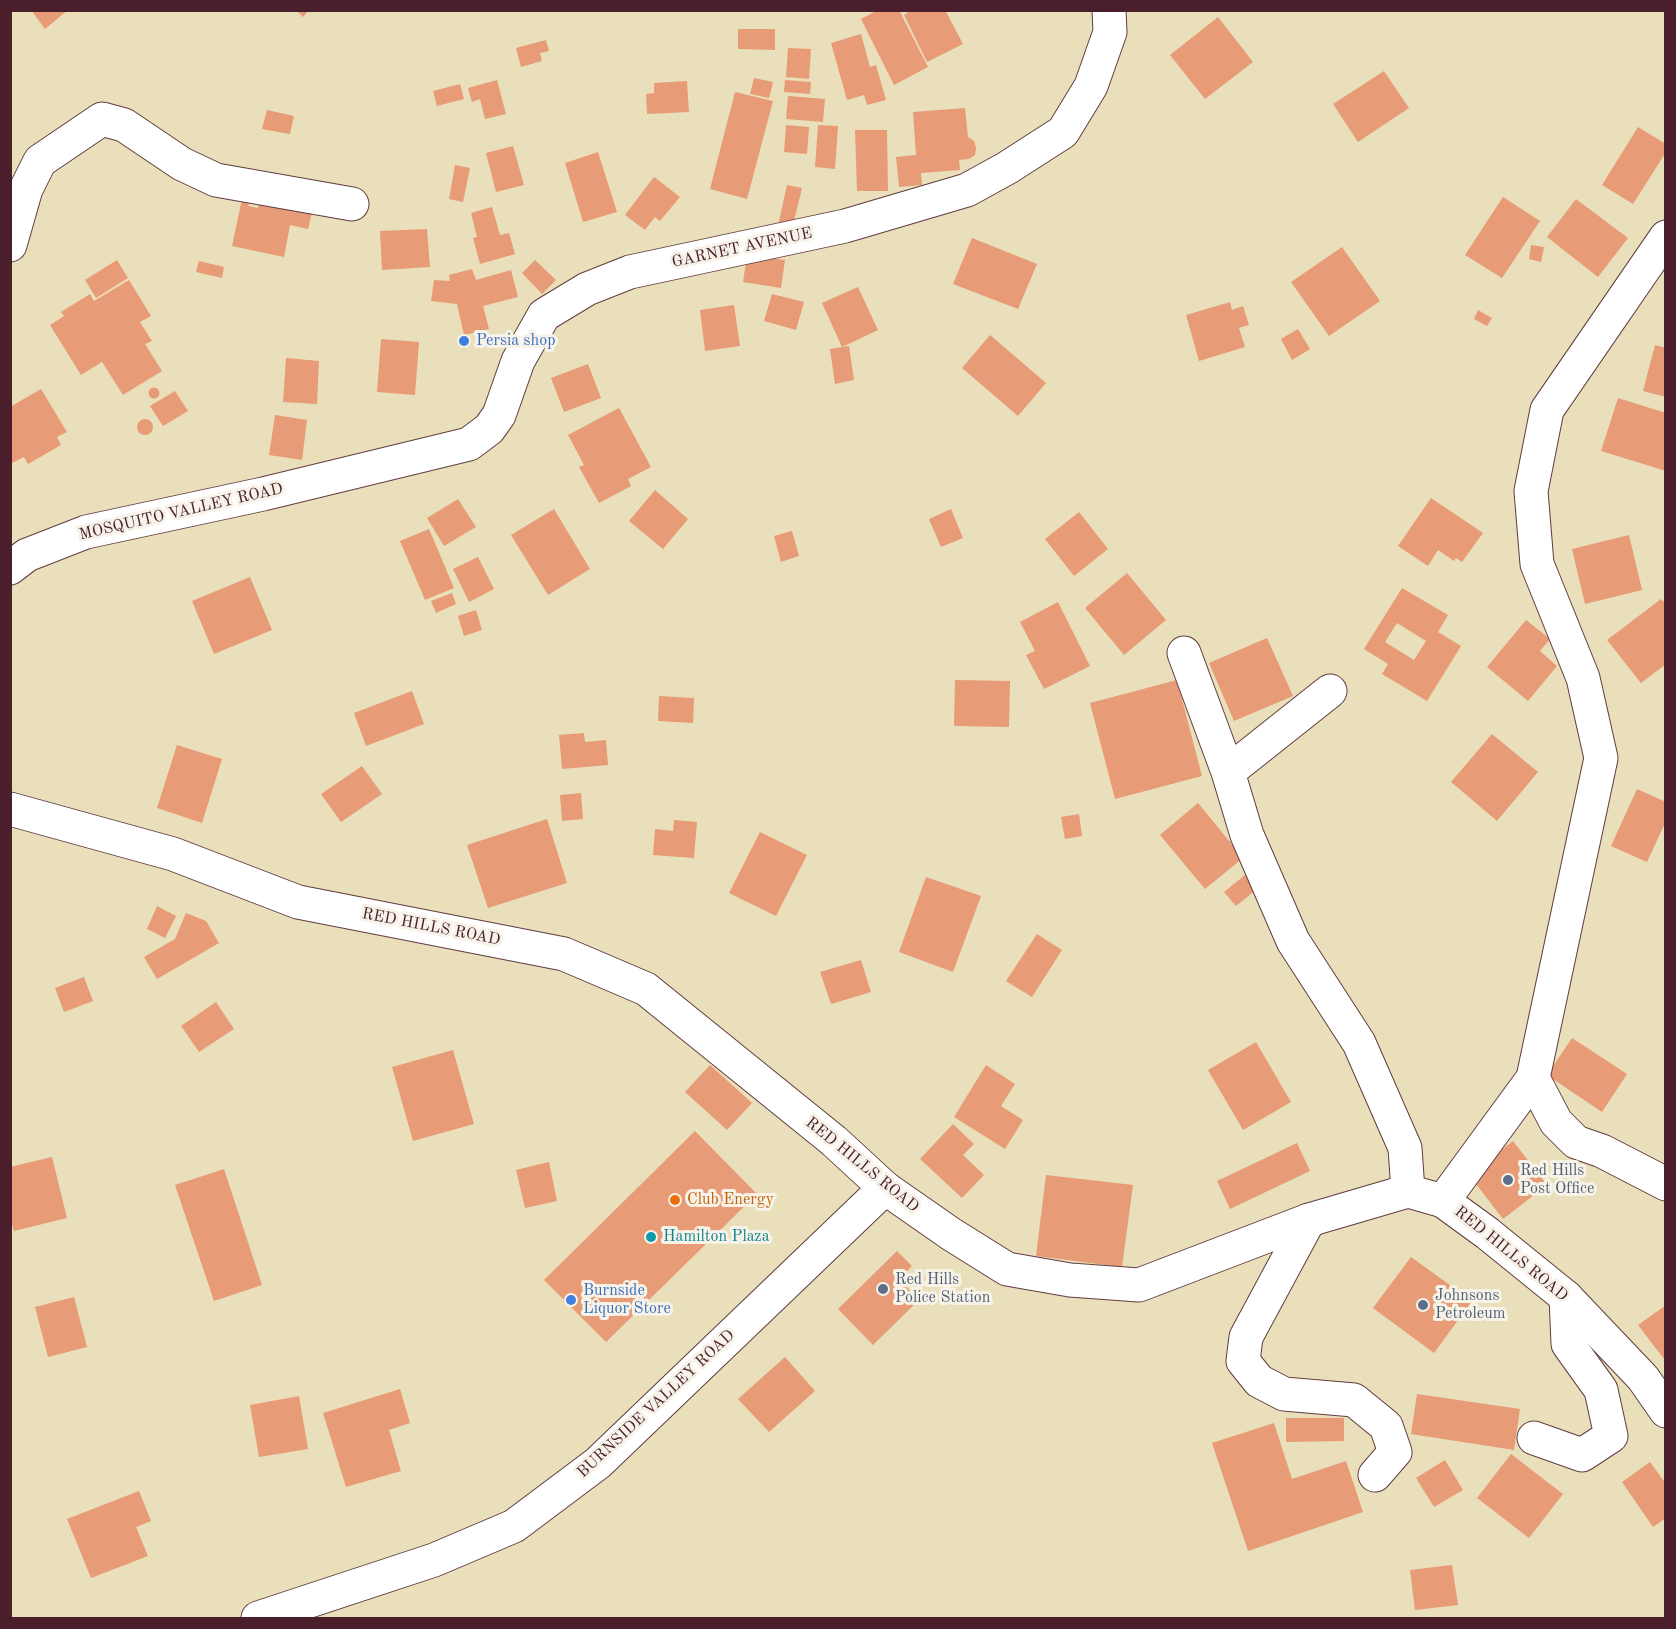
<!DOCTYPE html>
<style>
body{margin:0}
#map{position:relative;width:1676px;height:1629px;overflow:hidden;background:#e9dfba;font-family:"Old Standard TT",serif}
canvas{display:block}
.frame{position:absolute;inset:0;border:12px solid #4a1f2b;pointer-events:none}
</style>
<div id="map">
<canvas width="1676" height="1629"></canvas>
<div class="frame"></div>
</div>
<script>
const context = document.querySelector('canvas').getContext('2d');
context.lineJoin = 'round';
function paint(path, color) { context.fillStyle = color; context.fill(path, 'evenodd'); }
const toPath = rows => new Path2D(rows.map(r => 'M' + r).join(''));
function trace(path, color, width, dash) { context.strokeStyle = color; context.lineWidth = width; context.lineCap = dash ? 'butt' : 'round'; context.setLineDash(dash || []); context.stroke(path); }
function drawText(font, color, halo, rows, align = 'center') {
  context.font = font + ' "Old Standard TT",serif'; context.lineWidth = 6; context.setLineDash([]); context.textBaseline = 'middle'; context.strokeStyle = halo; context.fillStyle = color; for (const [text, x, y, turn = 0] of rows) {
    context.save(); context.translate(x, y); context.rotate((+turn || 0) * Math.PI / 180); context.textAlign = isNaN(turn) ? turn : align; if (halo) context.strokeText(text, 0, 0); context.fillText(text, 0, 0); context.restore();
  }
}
const building = toPath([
 [31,10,68,10,45,29],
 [296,10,309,10,303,17],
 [878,10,899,10,928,67,894,85,861,19],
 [912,10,945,10,963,44,927,62,904,15],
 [1218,17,1253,62,1205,99,1170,55],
 [738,29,775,29,775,50,738,49],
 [861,34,870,67,876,65,886,100,867,105,864,95,847,100,831,43],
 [546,40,549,51,540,53,542,61,521,67,516,48],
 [788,48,811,49,809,79,786,77],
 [1384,71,1409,108,1358,142,1333,104],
 [754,78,773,82,769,98,750,94],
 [497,80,506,114,485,119,480,99,472,102,468,88],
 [785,80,811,82,810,94,784,92],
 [687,81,689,112,647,114,646,94,654,93,654,83],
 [460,84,464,99,437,106,433,91],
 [735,92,773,101,747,199,710,189],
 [788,96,825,99,823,122,786,119],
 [965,108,968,137,974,141,976,148,975,155,969,159,959,160,960,170,921,173,922,185,899,187,896,157,916,155,913,112],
 [267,110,294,116,290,134,262,129],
 [786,125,809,127,807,154,784,152],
 [818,125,838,126,835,169,815,167],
 [1638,127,1666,144,1666,152,1633,204,1602,185],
 [855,130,887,130,888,191,857,191],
 [513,146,524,185,496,192,486,153],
 [598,152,617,212,583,222,565,163],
 [455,165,470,168,463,202,449,199],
 [654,177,680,197,660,221,655,217,645,230,625,215],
 [787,185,802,188,792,229,778,226],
 [243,194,251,196,248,206,258,208,260,198,313,209,308,229,290,225,284,257,232,246],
 [1503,197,1540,221,1502,278,1465,255],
 [1576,199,1628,238,1598,277,1547,237],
 [492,207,500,235,509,233,515,254,480,264,473,238,477,237,471,213],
 [427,229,430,267,382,270,380,231],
 [972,238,1037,264,1018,309,953,284],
 [1531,245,1544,247,1541,262,1529,259],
 [1342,247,1380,301,1329,336,1291,282],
 [747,255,785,260,781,288,743,282],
 [117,260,128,278,96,298,85,280],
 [535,260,556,280,542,294,522,273],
 [199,261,224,267,222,278,196,272],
 [472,269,476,280,511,270,518,297,483,306,489,329,464,335,457,304,431,301,434,280,450,281,449,275],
 [129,280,151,316,140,322,152,341,145,344,162,371,123,395,102,362,81,375,50,325,64,316,61,312,90,294,94,301],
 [858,287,878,330,842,347,822,303],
 [772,294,804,302,796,330,764,321],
 [1230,302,1232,310,1243,306,1249,325,1239,328,1245,347,1199,361,1186,315],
 [734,305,740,346,705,351,700,310],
 [1478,310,1492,318,1487,326,1474,319],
 [1298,329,1310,349,1292,360,1281,339],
 [990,335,1046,383,1018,416,962,368],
 [381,339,419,342,415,395,377,392],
 [1655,345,1666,348,1666,397,1643,391],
 [849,346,854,380,835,384,830,349],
 [286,358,319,361,317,404,283,402],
 [588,364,601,398,564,412,551,378],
 '148.5 393a5.5 5.5 0 1 1 11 0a5.5 5.5 0 1 1-11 0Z',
 [41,389,67,432,57,437,61,445,28,464,24,457,10,464,10,407],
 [175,391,188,411,163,426,150,406],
 [1618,398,1666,413,1666,471,1601,451],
 [619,408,651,467,628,479,631,486,599,503,579,467,584,465,568,435],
 [275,415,307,420,302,460,269,455],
 '137 427a8 8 0 1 1 16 0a8 8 0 1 1-16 0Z',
 [655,490,688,519,663,549,629,521],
 [1431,498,1483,533,1462,562,1456,558,1454,561,1438,550,1428,566,1398,546],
 [458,499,476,527,444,546,427,518],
 [554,509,590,569,548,595,511,535],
 [951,509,963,538,941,547,929,519],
 [1079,512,1108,549,1074,576,1045,539],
 [429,529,454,588,425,600,400,541],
 [792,531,799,556,781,562,774,536],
 [1629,535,1642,590,1585,604,1572,549],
 [478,557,494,589,469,602,453,569],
 [1127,573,1166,620,1124,655,1085,608],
 [250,577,272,630,214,654,192,601],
 [1402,588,1448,615,1438,632,1461,646,1427,701,1382,674,1388,664,1364,649],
 [1397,623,1426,641,1414,660,1385,642],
 [452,593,456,604,436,613,431,601],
 [1661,599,1666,604,1666,664,1641,683,1607,640],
 [1058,602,1090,666,1044,689,1026,655,1035,651,1020,622],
 [476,610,482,630,464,636,458,616],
 [1526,620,1550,639,1540,651,1557,666,1528,701,1487,667],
 [1267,638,1293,696,1234,721,1209,663],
 [955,680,1010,681,1009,727,954,726],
 [1177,680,1202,776,1115,799,1090,703],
 [412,691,424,724,366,746,354,713],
 [659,696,694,698,693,723,658,721],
 [584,733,585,742,606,740,608,765,562,769,559,735],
 [1492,734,1538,772,1497,821,1451,782],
 [177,745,222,759,202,823,157,808],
 [362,766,382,794,341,822,321,794],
 [1637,789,1666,802,1666,821,1647,862,1611,846],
 [581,793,583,819,562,821,560,795],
 [1198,803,1243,858,1205,889,1160,835],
 [1079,814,1082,836,1065,839,1061,817],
 [547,819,567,883,488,908,467,845],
 [674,820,697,822,694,858,653,855,655,829,673,831],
 [760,832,807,855,776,916,729,893],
 [1250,871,1262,885,1236,906,1224,892],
 [926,877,981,896,953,972,899,952],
 [157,906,176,916,165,938,147,929],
 [186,913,206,921,219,943,157,979,144,957,175,939],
 [1037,934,1062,950,1032,997,1006,981],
 [861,960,871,992,831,1004,820,972],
 [84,977,93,1001,64,1012,55,988],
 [216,1002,234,1029,199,1052,181,1026],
 [1572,1038,1627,1074,1602,1112,1547,1075],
 [1256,1042,1291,1102,1243,1130,1208,1070],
 [453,1050,474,1124,413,1141,392,1067],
 [710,1065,752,1103,727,1130,685,1092],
 [986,1065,1015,1084,1001,1106,1023,1120,1005,1149,954,1117],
 [953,1124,974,1144,963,1155,984,1175,962,1198,920,1159],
 [695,1131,757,1194,606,1342,544,1280],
 [1513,1141,1547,1185,1503,1219,1469,1175],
 [1297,1143,1310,1171,1230,1209,1217,1181],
 [52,1157,67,1218,14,1231,10,1218,10,1167],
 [549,1162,557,1201,525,1208,516,1170],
 [224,1169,262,1285,214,1301,175,1185],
 [1046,1175,1133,1185,1122,1267,1036,1256],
 [897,1251,912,1266,899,1279,919,1300,873,1345,838,1309],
 [1411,1257,1472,1301,1434,1353,1373,1308],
 [74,1297,87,1347,48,1357,35,1307],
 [1666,1305,1666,1358,1664,1359,1638,1325],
 [785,1357,815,1391,769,1432,738,1399],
 [400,1389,410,1423,389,1430,401,1471,346,1487,323,1413],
 [1417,1394,1520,1409,1514,1450,1411,1434],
 [299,1396,308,1449,259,1457,250,1405],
 [1286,1418,1344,1418,1344,1441,1286,1442],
 [1274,1423,1292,1479,1346,1461,1363,1512,1248,1551,1212,1443],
 [1511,1454,1563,1494,1529,1538,1477,1498],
 [1445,1460,1463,1490,1434,1507,1416,1478],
 [1650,1462,1666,1484,1666,1518,1653,1527,1622,1482],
 [139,1491,151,1521,136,1527,148,1556,91,1578,67,1519],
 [1452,1565,1458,1605,1415,1610,1410,1570]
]);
const minor = toPath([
 [10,245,26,189,40,161,102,119,124,125,182,164,216,180,352,204],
 [10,568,27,555,86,532,263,494,469,444,489,429,499,415,518,361,544,315,587,289,630,272,845,226,967,190,1007,168,1063,132,1091,86,1110,32,1109,10],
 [1184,653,1228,772,1247,835,1293,941,1359,1043,1405,1148,1408,1191],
 [1228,772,1330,691],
 [1533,1078,1556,1122,1576,1142,1602,1151,1666,1184],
 [1443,1201,1533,1078,1601,758,1583,678,1537,564,1531,491,1547,410,1666,237],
 [1309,1220,1246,1337,1243,1361,1259,1381,1284,1394,1354,1400,1386,1426,1395,1452,1375,1475],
 [1534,1438,1582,1455,1611,1436,1601,1390,1568,1344,1566,1297],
 [258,1618,434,1560,514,1526,598,1463,885,1188]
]);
const major = toPath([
 [10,809,173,854,298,902,564,954,646,989,834,1141,885,1188,951,1234,1007,1269,1070,1280,1139,1285,1309,1220,1408,1191,1443,1201,1487,1233,1566,1297,1643,1378,1666,1411]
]);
const markers = [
 [464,341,6,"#3f7fe0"],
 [1508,1180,6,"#5c6f8a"],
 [675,1200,6,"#e8710a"],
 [651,1237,6,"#0f9aa8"],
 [883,1289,6,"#5c6f8a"],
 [571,1300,6,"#3f7fe0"],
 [1423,1305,6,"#5c6f8a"]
];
const streetNames = [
 ["GARNET AVENUE",742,248,-12],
 ["MOSQUITO VALLEY ROAD",181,512,-13],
 ["RED HILLS ROAD",431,927,11],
 ["RED HILLS ROAD",862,1165,39],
 ["RED HILLS ROAD",1511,1254,39],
 ["BURNSIDE VALLEY ROAD",656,1404,-43]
];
const shopNames = [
 ["Persia shop",476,341],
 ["Burnside",583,1291],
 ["Liquor Store",583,1309]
];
const serviceNames = [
 ["Red Hills",1520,1171],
 ["Post Office",1520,1189],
 ["Red Hills",895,1280],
 ["Police Station",895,1298],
 ["Johnsons",1435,1296],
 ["Petroleum",1435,1314]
];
const foodNames = [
 ["Club Energy",687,1200]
];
const cultureNames = [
 ["Hamilton Plaza",663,1237]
];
paint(building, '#e79b77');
trace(minor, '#623c40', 35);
trace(major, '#623c40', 35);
trace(minor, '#fff', 33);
trace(major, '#fff', 33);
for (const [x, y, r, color] of markers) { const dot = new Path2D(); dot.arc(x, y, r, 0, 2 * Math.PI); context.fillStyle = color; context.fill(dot); trace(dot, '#f7f3e8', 2); }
drawText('16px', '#4a1f2b', '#f7f3e8', streetNames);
drawText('16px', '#366cbe', '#f7f3e8', shopNames, 'left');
drawText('16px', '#4e5e75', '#f7f3e8', serviceNames, 'left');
drawText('16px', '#c56008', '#f7f3e8', foodNames, 'left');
drawText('16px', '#0d838f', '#f7f3e8', cultureNames, 'left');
</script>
